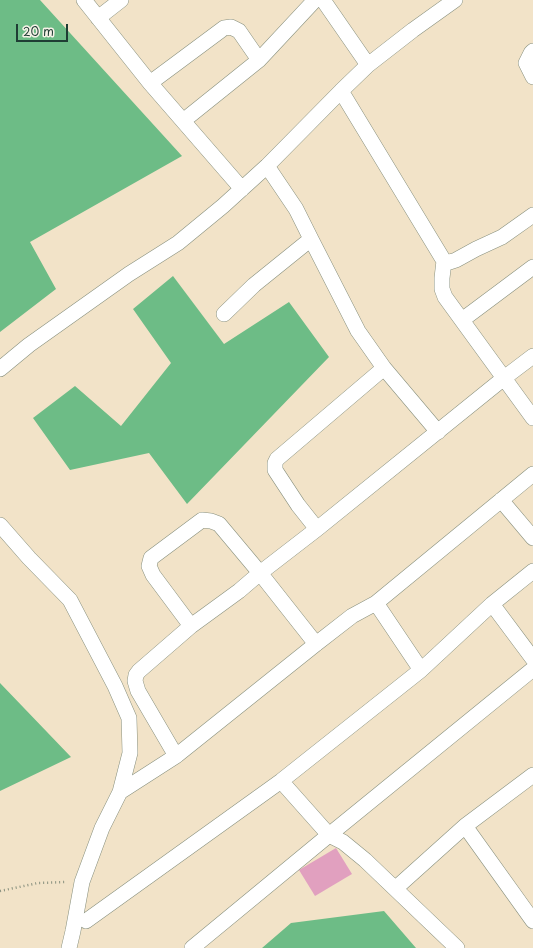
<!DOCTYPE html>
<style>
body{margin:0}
#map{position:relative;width:533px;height:948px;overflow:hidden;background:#f2e3c8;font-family:"Playpen Sans",sans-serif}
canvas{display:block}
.scale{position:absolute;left:16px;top:24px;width:52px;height:18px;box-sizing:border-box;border:2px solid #1f3d34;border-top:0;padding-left:5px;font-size:12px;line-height:14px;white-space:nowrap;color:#1f3d34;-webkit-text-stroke:3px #f7f3e8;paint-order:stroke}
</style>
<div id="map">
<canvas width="533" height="948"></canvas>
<div class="scale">20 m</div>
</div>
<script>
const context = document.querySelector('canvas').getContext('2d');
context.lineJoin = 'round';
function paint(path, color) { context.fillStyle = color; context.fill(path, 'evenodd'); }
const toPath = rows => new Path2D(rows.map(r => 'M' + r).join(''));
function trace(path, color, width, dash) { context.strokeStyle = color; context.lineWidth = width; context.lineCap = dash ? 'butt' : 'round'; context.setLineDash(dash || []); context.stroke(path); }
const forest = toPath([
 [0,0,40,0,182,156,30,242,56,289,0,332],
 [173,276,224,344,289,302,329,357,187,504,149,453,70,470,33,418,75,386,121,426,171,363,133,309],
 [0,683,71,757,0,791],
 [384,911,416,948,262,948,291,923]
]);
const building = toPath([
 [336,848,352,874,315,896,299,870]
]);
const path = toPath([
 [0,891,38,883,66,882]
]);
const street = toPath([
 [84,0,150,83,242,189],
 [323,0,368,65],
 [98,18,121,0],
 [533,51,531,53,526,63,533,77],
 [150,83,224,28,231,27,239,31,259,60],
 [341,91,444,261,442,278,442,289,445,297,533,418],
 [183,121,259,60,315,0],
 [267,166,296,209,311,239,358,331,384,368,438,432],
 [444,261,450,262,456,260,476,249,502,237,533,215],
 [224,314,254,285,311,239],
 [462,320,533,267],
 [0,369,29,345,129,274,178,243,223,206,267,166,341,91,368,65,413,30,455,0],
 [501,500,533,538],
 [0,525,29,558,70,600,115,686,129,718,130,753,120,792,102,828,82,882,73,931,69,948],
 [317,529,298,505,275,470,275,463,277,459,384,368],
 [376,603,421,670],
 [492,604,533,659],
 [191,626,153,575,149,566,151,558,202,520,211,521,219,524,260,573,316,644],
 [176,756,138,691,135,681,136,675,139,671,191,626,239,591,260,573,317,529,504,378,533,356],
 [281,781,329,835,343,842,365,860,457,948],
 [120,792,176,756,316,644,352,616,376,603,533,474],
 [465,826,533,921],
 [396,888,465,826,533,775],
 [86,921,281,781,421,670,492,604,533,571],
 [192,948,329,835,533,669]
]);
paint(forest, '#6dbc86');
paint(building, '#e1a0bf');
trace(street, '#88907e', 16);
trace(path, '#88907e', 2.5, [1, 3]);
trace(street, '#fff', 15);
</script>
